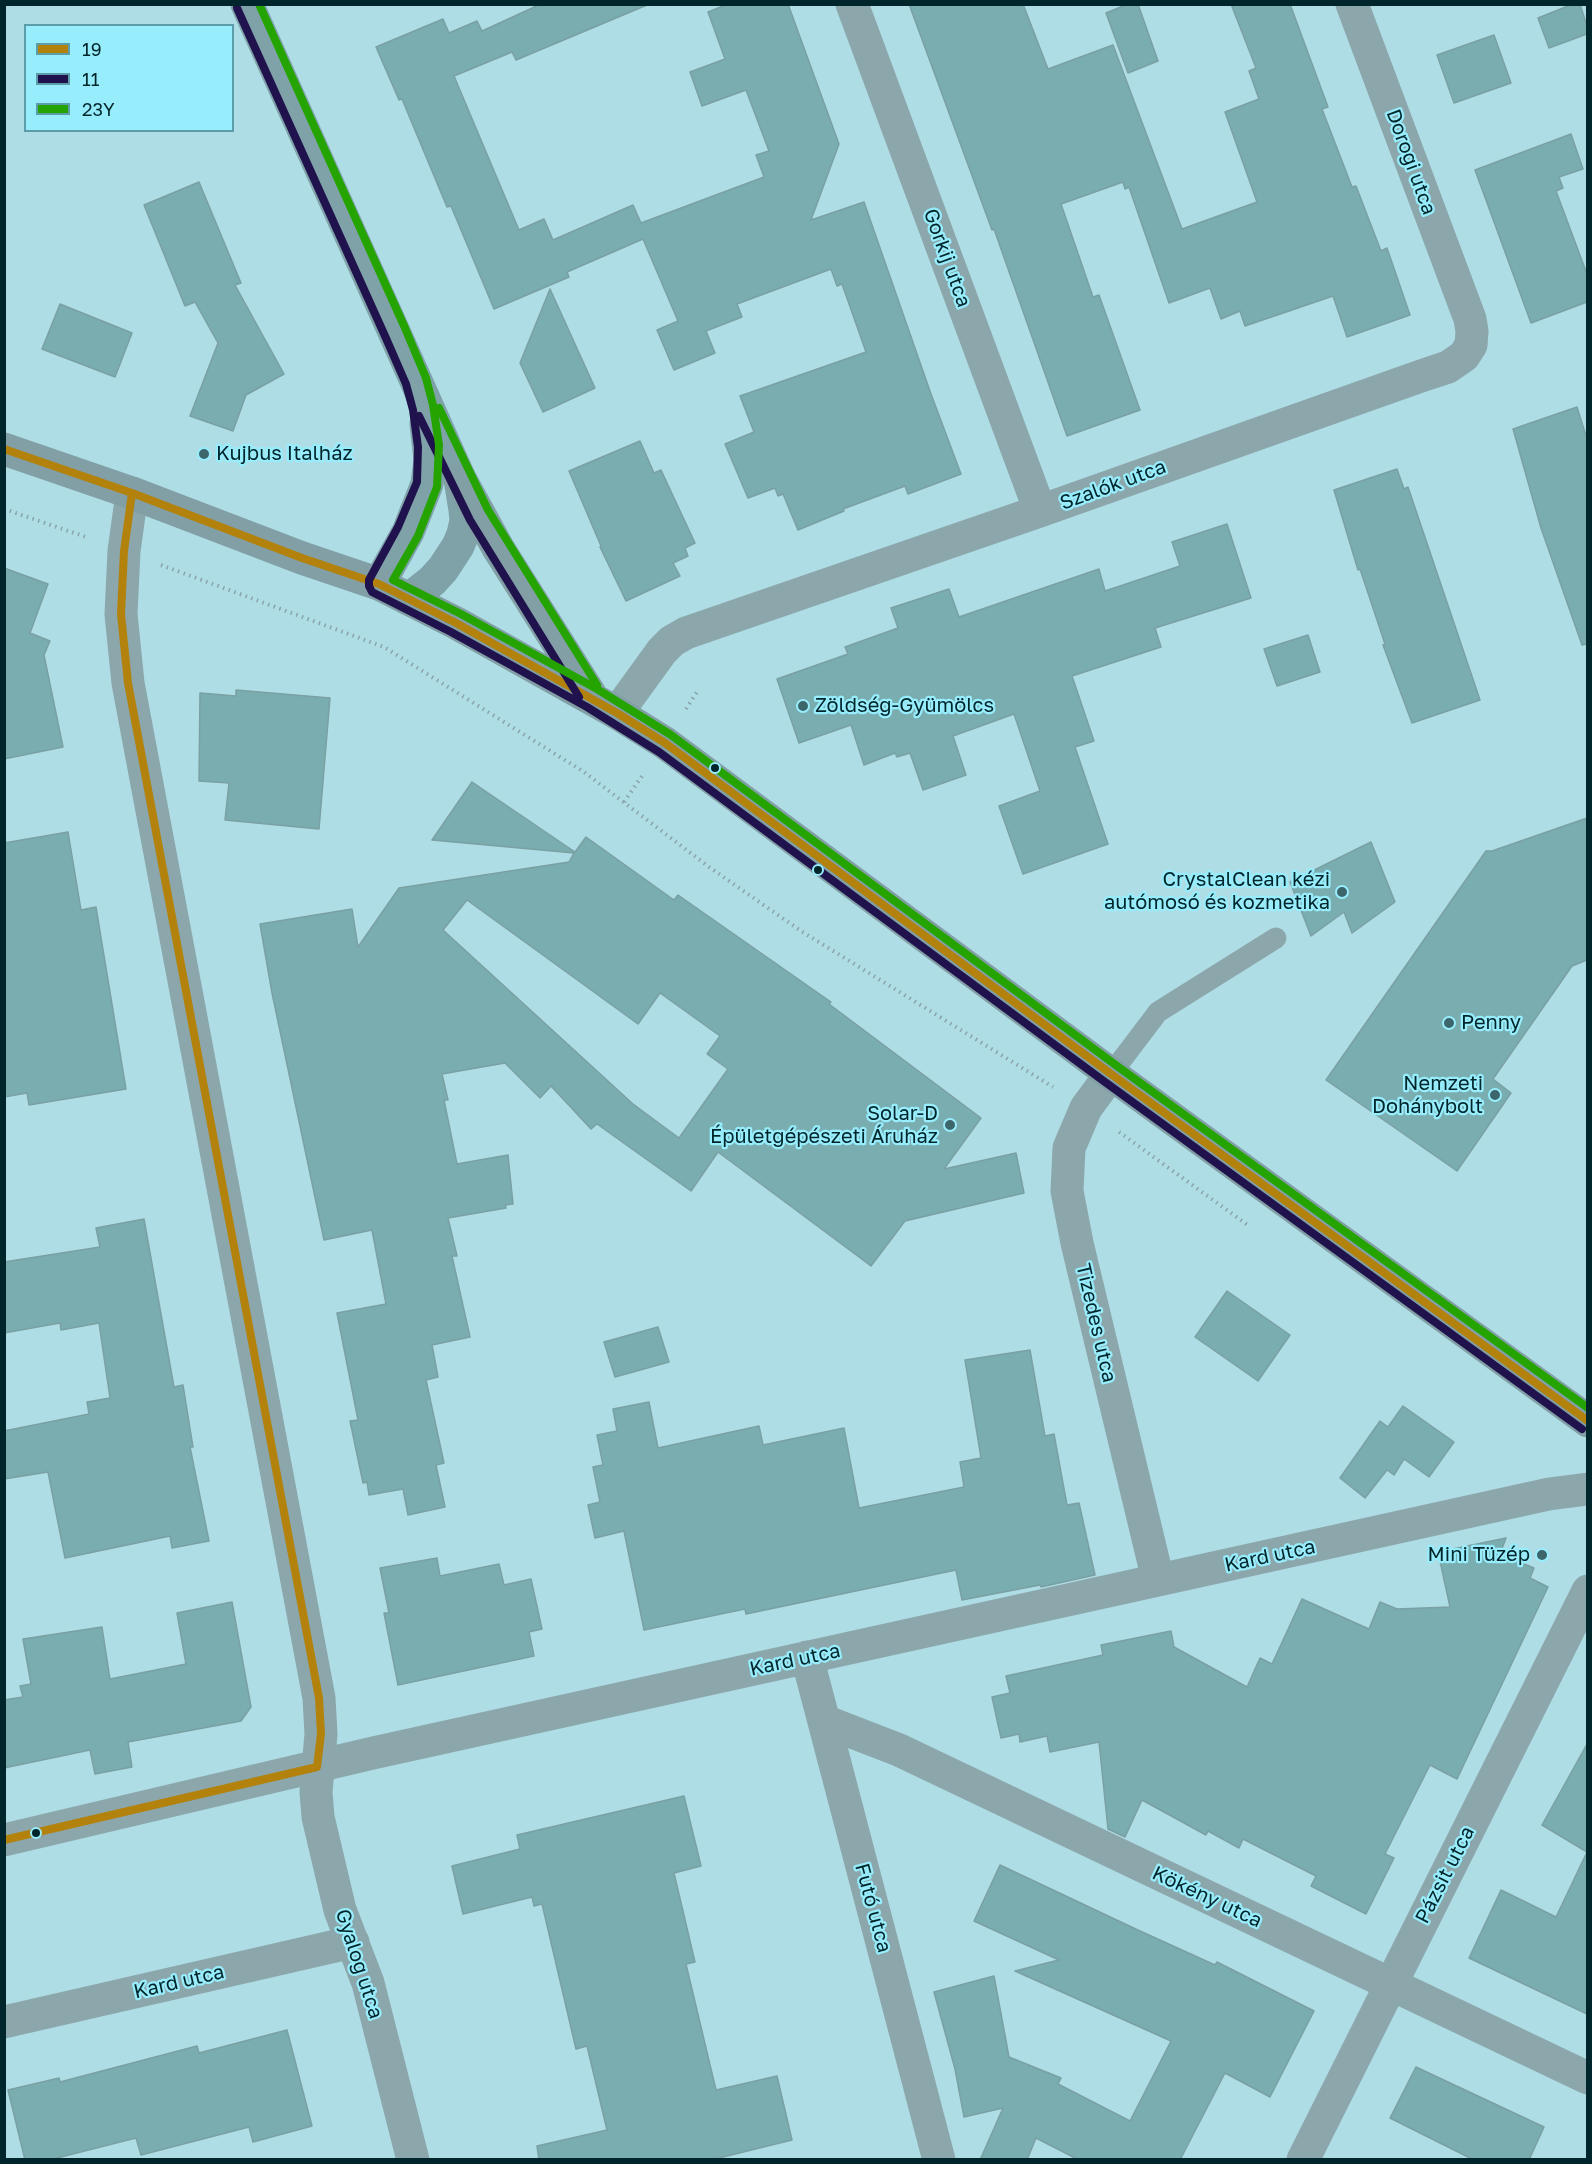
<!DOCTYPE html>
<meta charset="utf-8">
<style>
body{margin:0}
#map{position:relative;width:1592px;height:2164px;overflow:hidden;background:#afdde6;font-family:"Golos Text",sans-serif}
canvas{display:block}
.frame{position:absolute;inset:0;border:6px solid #00262b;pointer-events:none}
.legend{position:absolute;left:24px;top:24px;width:210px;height:108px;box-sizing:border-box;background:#98edfc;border:2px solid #5b9da8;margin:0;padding:8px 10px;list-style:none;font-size:18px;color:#00262b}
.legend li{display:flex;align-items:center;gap:12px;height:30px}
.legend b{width:30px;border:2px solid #5b9da8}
</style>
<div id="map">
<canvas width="1592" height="2164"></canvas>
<div class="frame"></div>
<ul class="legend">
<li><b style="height:8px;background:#b2820d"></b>19</li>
<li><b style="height:8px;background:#20124d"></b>11</li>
<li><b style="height:8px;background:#25a400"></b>23Y</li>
</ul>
</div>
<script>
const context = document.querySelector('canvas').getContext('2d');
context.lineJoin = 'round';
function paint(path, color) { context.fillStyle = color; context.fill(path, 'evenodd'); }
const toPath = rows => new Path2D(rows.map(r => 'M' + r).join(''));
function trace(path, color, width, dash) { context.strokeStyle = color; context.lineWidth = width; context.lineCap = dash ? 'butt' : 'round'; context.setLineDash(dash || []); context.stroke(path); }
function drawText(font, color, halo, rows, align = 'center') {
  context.font = font + ' "Golos Text",sans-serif'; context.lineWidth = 4.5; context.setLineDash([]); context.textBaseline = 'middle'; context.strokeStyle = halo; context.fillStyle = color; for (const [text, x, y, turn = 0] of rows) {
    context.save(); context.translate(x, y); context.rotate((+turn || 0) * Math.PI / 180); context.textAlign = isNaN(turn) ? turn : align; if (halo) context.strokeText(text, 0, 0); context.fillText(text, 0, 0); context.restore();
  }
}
const building = toPath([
 [541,4,647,5,516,60,512,52,454,76,519,230,544,219,553,240,633,205,641,223,764,177,756,155,769,151,746,90,702,106,690,72,725,59,708,12,728,4,788,4,839,144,811,220,864,202,931,394,961,474,908,494,905,486,843,509,844,511,798,530,783,494,778,496,775,488,748,498,725,444,754,432,740,396,866,352,842,284,837,286,831,269,737,304,742,317,706,331,715,353,674,370,657,330,678,321,643,239,567,272,569,277,494,309,451,206,447,207,402,99,399,100,376,47,443,19,449,33,477,21,482,31,541,4],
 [909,4,1023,4,1048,69,1113,45,1182,229,1257,202,1225,112,1259,99,1249,71,1256,68,1231,4,1290,4,1328,107,1322,109,1352,187,1356,186,1381,251,1387,248,1410,315,1347,337,1333,296,1245,326,1240,311,1221,319,1210,288,1169,303,1129,187,1125,189,1123,182,1061,204,1093,297,1099,295,1140,410,1067,436,994,229,992,230,909,4],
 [1128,4,1138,4,1158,61,1128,73,1106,13,1128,4],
 [1573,4,1580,4,1587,26,1587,34,1549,48,1538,18,1573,4],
 [1494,35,1511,83,1454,103,1437,55,1494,35],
 [1571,134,1583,169,1559,177,1563,188,1556,191,1587,274,1587,302,1531,323,1475,170,1571,134],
 [199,182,241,283,235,285,284,374,246,395,233,431,190,416,218,343,195,302,185,306,144,205,199,182],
 [550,289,595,388,543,412,520,363,550,289],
 [60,304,132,333,115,377,42,349,60,304],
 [1577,407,1587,439,1587,644,1582,645,1541,528,1513,429,1577,407],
 [640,441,654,473,661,470,695,543,685,548,688,556,673,563,680,576,626,601,600,547,601,546,569,471,640,441],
 [1397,469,1404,489,1408,487,1480,700,1412,723,1383,645,1385,644,1360,569,1358,570,1334,490,1397,469],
 [1227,524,1251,598,1155,628,1161,647,1072,676,1094,741,1075,747,1108,844,1023,874,999,806,1040,791,1014,714,953,736,966,775,923,790,910,753,897,757,895,753,864,765,851,725,799,743,777,679,848,654,845,647,898,628,891,608,949,589,959,617,1099,569,1105,591,1180,566,1172,542,1227,524],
 [4,568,48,584,30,633,50,641,44,655,63,747,4,759,4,568],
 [1308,635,1320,672,1277,686,1264,649,1308,635],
 [236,690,330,698,319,829,225,820,229,783,199,781,200,693,236,696,236,690],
 [472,782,575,852,586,837,674,900,678,895,831,1002,829,1004,981,1118,944,1169,1016,1153,1024,1193,905,1221,871,1266,718,1152,691,1191,597,1124,591,1129,551,1086,540,1098,505,1063,442,1074,448,1100,444,1100,457,1164,508,1155,513,1204,505,1205,506,1208,448,1218,457,1256,452,1256,470,1337,432,1345,438,1377,426,1380,444,1463,436,1465,445,1507,408,1515,403,1489,369,1495,367,1482,363,1483,350,1421,358,1420,337,1313,386,1304,372,1230,324,1240,272,993,260,924,352,909,358,947,399,888,569,862,574,853,432,840,472,782],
 [467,900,638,1024,660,993,720,1036,707,1054,728,1069,679,1138,633,1104,443,930,467,900],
 [1587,818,1587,960,1572,966,1493,1079,1511,1093,1457,1171,1326,1080,1486,851,1492,851,1587,818],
 [68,832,81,910,96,907,126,1089,29,1105,27,1093,4,1097,4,843,68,832],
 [1371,842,1395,902,1352,933,1344,912,1311,936,1290,882,1371,842],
 [144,1219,174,1387,183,1385,193,1447,190,1447,209,1541,172,1548,170,1536,65,1558,48,1472,4,1479,4,1431,89,1414,87,1402,110,1398,99,1323,61,1330,60,1323,4,1333,4,1262,100,1247,96,1228,144,1219],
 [1227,1291,1290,1335,1258,1381,1195,1337,1227,1291],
 [658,1327,669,1362,615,1377,604,1342,658,1327],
 [1030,1350,1045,1436,1054,1434,1067,1505,1079,1503,1095,1575,1041,1587,1040,1585,962,1600,956,1570,746,1614,745,1609,644,1630,624,1531,595,1538,588,1505,600,1502,593,1467,603,1465,597,1435,617,1431,613,1409,649,1402,658,1448,759,1426,763,1445,844,1428,859,1508,964,1487,960,1462,981,1458,965,1360,1030,1350],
 [1403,1406,1454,1442,1429,1477,1404,1459,1394,1475,1387,1470,1365,1498,1340,1478,1380,1421,1388,1427,1403,1406],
 [1506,1538,1500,1554,1534,1568,1530,1578,1548,1587,1457,1779,1430,1765,1385,1854,1394,1858,1366,1914,1311,1886,1316,1876,1243,1839,1239,1848,1208,1831,1206,1835,1142,1800,1125,1837,1108,1829,1099,1742,1050,1752,1047,1736,1020,1742,1019,1734,1001,1738,992,1697,1010,1693,1006,1676,1103,1655,1101,1645,1171,1631,1174,1647,1247,1687,1260,1658,1272,1664,1302,1599,1369,1629,1380,1602,1397,1609,1450,1607,1438,1552,1506,1538],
 [437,1558,440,1576,499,1564,504,1585,531,1579,542,1629,529,1632,534,1656,398,1685,384,1613,389,1613,380,1568,437,1558],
 [232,1602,251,1707,241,1721,128,1742,132,1767,95,1774,90,1750,4,1768,4,1700,23,1697,20,1686,31,1684,23,1639,102,1627,110,1679,186,1664,177,1613,232,1602],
 [1587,1744,1587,2014,1469,1958,1501,1890,1556,1917,1587,1852,1542,1825,1587,1744],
 [684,1796,701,1866,674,1873,695,1962,686,1964,716,2090,777,2076,792,2140,711,2160,539,2160,537,2146,607,2130,587,2046,576,2049,542,1904,534,1906,532,1897,463,1914,452,1866,520,1849,517,1835,684,1796],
 [1000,1865,1140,1931,1215,1965,1217,1962,1314,2011,1270,2097,1225,2073,1180,2160,1079,2160,1036,2138,1027,2160,980,2160,1003,2108,964,2117,955,2069,934,1992,994,1976,1009,2057,1061,2078,1058,2084,1130,2121,1171,2041,1015,1971,1059,1960,974,1921,1000,1865],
 [287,2030,312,2126,253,2142,249,2127,141,2155,136,2138,49,2160,25,2160,8,2090,59,2078,60,2082,197,2046,199,2053,287,2030],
 [1416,2067,1544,2127,1529,2160,1474,2160,1390,2118,1416,2067]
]);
const path = toPath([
 [4,509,86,537],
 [161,565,384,647,584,772,709,867,801,931,1053,1087],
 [686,709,699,689],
 [624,802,644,773],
 [1119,1132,1249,1226]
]);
const lane = toPath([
 [1111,1074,1158,1012,1276,938]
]);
const street = toPath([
 [852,4,1040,511],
 [132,493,124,551,121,614,128,683,319,1698,321,1734,316,1792,318,1817,340,1910,368,1983,413,2160],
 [617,713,662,651,672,641,686,633,1040,511,1421,376,1448,367,1464,356,1471,345,1472,331,1470,319,1352,4],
 [1111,1074,1086,1108,1069,1148,1067,1191,1077,1243,1158,1580],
 [807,1657,939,2160],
 [824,1721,899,1750,1588,2078],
 [4,1840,373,1753,1549,1494,1588,1489],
 [4,2022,353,1942],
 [1303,2160,1588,1591]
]);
const secondary = toPath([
 [247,4,460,479,465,510,466,521,463,534,458,546,443,569,432,581,409,599],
 [379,584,408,532,427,484,430,460,426,424]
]);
const primary = toPath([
 [4,449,132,493,302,558,379,584,456,623,617,713,665,743,1111,1074,1588,1421],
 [460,479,498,548,590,694]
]);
const bus1 = toPath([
 [4,449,132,493,302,558,379,584,456,623,617,713,665,743,1111,1074,1588,1421],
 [4,1840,317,1767,321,1734,319,1698,128,683,121,614,124,551,132,493]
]);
const bus2 = toPath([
 [237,8,385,336,406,384,413,410,418,447,417,482,398,527,369,580,369,586,372,592,451,632,587,707,659,752,1105,1082,1582,1429],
 [419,416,470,520,579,697]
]);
const bus3 = toPath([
 [259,4,405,328,426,378,433,405,439,445,437,487,418,536,393,580,461,614,597,689,671,735,1117,1066,1588,1408],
 [439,408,488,510,597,685]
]);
const markers = [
 [204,454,6,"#3d666c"],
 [803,706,6,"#3d666c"],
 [715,768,5,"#00262b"],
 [818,870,5,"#00262b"],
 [1342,892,6,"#3d666c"],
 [1449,1023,6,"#3d666c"],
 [1495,1095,6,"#3d666c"],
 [950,1125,6,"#3d666c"],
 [1542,1555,6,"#3d666c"],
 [36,1833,5,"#00262b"]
];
const streetNames = [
 ["Dorogi utca",1411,162,70],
 ["Gorkij utca",947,258,70],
 ["Szalók utca",1113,485,-20],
 ["Tizedes utca",1096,1323,77],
 ["Kard utca",1270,1556,-12],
 ["Kard utca",795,1660,-12],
 ["Pázsit utca",1445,1875,-63],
 ["Kökény utca",1207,1897,25],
 ["Futó utca",873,1908,75],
 ["Gyalog utca",359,1964,72],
 ["Kard utca",179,1982,-13]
];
const poiNames = [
 ["Kujbus Italház",216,454,"left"],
 ["Zöldség-Gyümölcs",815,706,"left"],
 ["CrystalClean kézi",1330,880],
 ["autómosó és kozmetika",1330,903],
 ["Penny",1461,1023,"left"],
 ["Nemzeti",1483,1084],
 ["Dohánybolt",1483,1107],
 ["Solar-D",938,1114],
 ["Épületgépészeti Áruház",938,1137],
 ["Mini Tüzép",1530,1555]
];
paint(building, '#79adb0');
trace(building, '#7aa0a3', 1.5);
trace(path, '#88a5aa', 4, [1.5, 4.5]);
trace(lane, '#8ca7ab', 21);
trace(street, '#8ca7ab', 33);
trace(secondary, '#7fa2a9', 33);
trace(primary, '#819fa5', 33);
trace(bus1, '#b2820d', 8);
trace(bus2, '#20124d', 8);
trace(bus3, '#25a400', 8);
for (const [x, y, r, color] of markers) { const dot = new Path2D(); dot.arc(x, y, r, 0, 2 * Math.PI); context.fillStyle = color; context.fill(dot); trace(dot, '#98edfc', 2); }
drawText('20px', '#00262b', '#98edfc', streetNames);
drawText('20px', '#00262b', '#98edfc', poiNames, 'right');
</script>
